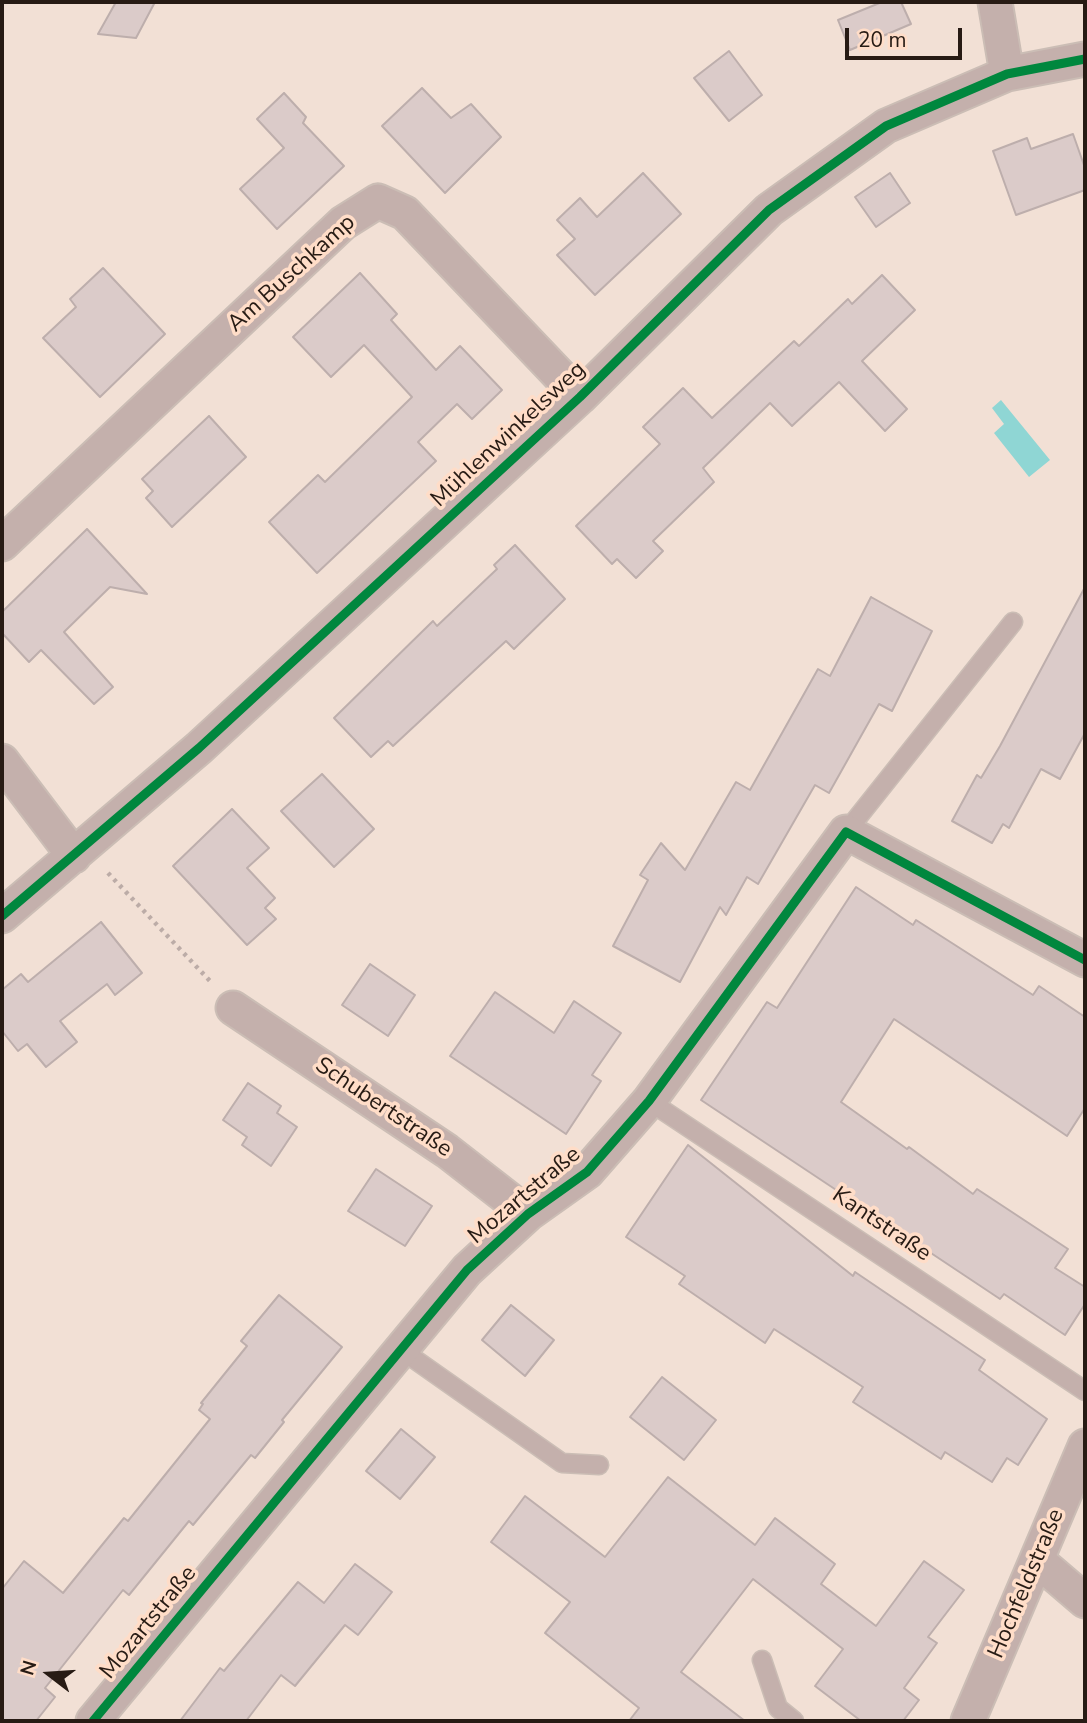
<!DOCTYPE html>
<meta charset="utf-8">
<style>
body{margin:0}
#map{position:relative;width:1087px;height:1723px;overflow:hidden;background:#f2e0d5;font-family:"Nunito Sans",sans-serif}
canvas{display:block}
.frame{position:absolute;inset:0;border:4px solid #271b14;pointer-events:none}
.north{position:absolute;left:14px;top:1639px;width:70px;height:70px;-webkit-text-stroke:5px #ffddc8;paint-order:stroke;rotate:287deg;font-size:19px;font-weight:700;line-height:28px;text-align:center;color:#271b14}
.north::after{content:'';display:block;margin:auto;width:24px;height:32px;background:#271b14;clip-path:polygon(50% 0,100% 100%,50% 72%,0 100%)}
.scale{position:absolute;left:845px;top:28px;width:117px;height:32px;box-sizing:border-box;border:4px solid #271b14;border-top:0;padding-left:9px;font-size:21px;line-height:24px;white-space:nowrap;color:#271b14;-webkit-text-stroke:5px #ffddc8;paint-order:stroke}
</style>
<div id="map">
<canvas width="1087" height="1723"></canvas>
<div class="frame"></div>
<div class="north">N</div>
<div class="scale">20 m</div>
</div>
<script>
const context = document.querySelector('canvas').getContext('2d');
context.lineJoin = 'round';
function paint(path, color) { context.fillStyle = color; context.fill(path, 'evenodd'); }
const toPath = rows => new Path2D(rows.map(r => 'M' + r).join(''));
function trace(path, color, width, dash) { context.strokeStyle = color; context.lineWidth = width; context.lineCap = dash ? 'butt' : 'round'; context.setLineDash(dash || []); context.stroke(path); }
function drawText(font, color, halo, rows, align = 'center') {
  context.font = font + ' "Nunito Sans",sans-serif'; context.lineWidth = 7; context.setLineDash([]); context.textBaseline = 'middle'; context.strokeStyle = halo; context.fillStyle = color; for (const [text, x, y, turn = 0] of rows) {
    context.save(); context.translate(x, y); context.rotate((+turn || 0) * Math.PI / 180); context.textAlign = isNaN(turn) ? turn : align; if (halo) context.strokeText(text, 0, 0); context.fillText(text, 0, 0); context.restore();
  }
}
const water = toPath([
 [1001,400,1050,460,1029,477,994,433,1004,424,992,408]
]);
const building = toPath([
 [116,2,155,2,136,38,98,34,116,2],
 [882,2,901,2,911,24,850,50,838,20,882,2],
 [729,51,762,95,729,121,694,78,729,51],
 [422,88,451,118,471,104,501,137,445,193,382,126,422,88],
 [284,93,306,117,303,123,344,166,277,229,240,189,284,148,257,119,284,93],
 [1073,134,1085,168,1085,190,1016,215,993,151,1027,138,1031,149,1073,134],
 [643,173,681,214,595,295,557,255,575,239,557,220,580,198,597,217,643,173],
 [890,173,910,203,876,227,855,197,890,173],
 [103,268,165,334,100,397,43,338,76,307,70,299,103,268],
 [360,273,397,314,391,320,436,370,460,346,502,390,472,419,457,404,418,442,436,461,317,573,269,522,318,475,325,482,412,397,364,345,331,377,293,337,360,273],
 [882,275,915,310,862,361,907,409,885,431,839,382,792,426,770,403,703,468,714,482,653,541,663,551,636,578,617,559,612,564,576,526,660,444,643,427,683,388,712,418,794,341,799,346,848,299,852,304,882,275],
 [209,416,246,457,172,527,146,498,153,491,142,479,209,416],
 [87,529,147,594,110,587,64,632,113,687,94,704,41,650,29,662,2,633,2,612,87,529],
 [515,545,565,599,514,649,506,641,393,746,388,741,371,757,334,718,433,621,437,626,497,569,494,565,515,545],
 [1085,587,1085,733,1060,779,1041,769,1009,828,1003,824,992,843,952,821,977,775,981,778,1000,746,1085,587],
 [871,597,932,631,892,711,879,704,829,793,815,785,758,884,747,877,726,915,720,907,680,982,613,946,648,880,640,875,661,843,685,870,736,782,750,790,818,669,830,676,871,597],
 [322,774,374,829,334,867,281,811,322,774],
 [232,809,269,848,247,868,275,898,265,908,276,919,247,945,173,866,232,809],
 [856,887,913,925,916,920,1033,995,1039,986,1085,1017,1085,1108,1067,1136,894,1019,841,1102,907,1149,909,1147,973,1194,977,1189,1068,1249,1055,1268,1085,1287,1085,1304,1065,1335,1004,1294,1000,1299,701,1100,767,1002,777,1008,856,887],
 [101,922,142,973,115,995,107,984,60,1021,77,1042,46,1067,27,1044,18,1051,2,1031,2,990,21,974,28,982,101,922],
 [370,964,415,995,388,1036,342,1005,370,964],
 [495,992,554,1033,574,1001,621,1033,592,1075,601,1081,566,1134,450,1056,495,992],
 [248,1083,281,1106,277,1113,297,1127,271,1166,242,1145,247,1137,223,1120,248,1083],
 [688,1145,853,1276,855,1272,985,1360,979,1370,1047,1419,1018,1465,1007,1458,992,1482,945,1452,941,1459,853,1402,863,1387,774,1329,765,1343,679,1284,685,1276,626,1237,688,1145],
 [376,1169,432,1206,405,1246,348,1211,376,1169],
 [279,1295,342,1347,282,1420,284,1422,255,1458,251,1455,193,1525,189,1521,129,1595,123,1590,45,1688,55,1697,36,1721,2,1721,2,1589,24,1561,63,1593,124,1518,128,1521,210,1419,199,1410,203,1404,201,1403,247,1346,241,1341,279,1295],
 [511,1305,554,1340,525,1376,482,1340,511,1305],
 [662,1377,716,1420,684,1460,630,1417,662,1377],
 [401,1429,435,1457,400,1499,366,1471,401,1429],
 [668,1477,755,1545,775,1518,835,1564,821,1584,876,1626,924,1561,964,1590,928,1637,937,1643,904,1688,919,1700,903,1721,861,1721,815,1686,843,1649,753,1579,681,1672,745,1721,629,1721,639,1708,545,1633,570,1602,491,1542,525,1496,605,1557,668,1477],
 [355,1564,392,1592,358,1635,345,1625,295,1686,281,1675,246,1721,180,1721,220,1668,224,1671,298,1582,324,1603,355,1564]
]);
const path = toPath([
 [108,873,210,981]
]);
const service = toPath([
 [846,832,1013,622],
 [649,1101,1085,1391],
 [400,1349,562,1463,599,1465],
 [762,1660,778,1708,794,1721]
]);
const minor = toPath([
 [995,2,1007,74],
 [2,544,343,223,378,201,405,213,580,397],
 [2,761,74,856],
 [2,916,199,748,580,397,769,210,886,126,1007,74,1085,59],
 [233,1008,447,1151,528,1214],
 [1037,1560,1085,1601],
 [93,1721,467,1270,528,1214,587,1172,649,1101,846,832,1085,960],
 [968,1721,1085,1446]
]);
const cycleway = toPath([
 [2,916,199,748,580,397,769,210,886,126,1007,74,1085,59],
 [93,1721,467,1270,528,1214,587,1172,649,1101,846,832,1085,960]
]);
const streetNames = [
 ["Am Buschkamp",292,274,-42],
 ["Mühlenwinkelsweg",509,435,-43],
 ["Schubertstraße",383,1108,34],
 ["Mozartstraße",525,1196,-40],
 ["Kantstraße",881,1225,34],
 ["Hochfeldstraße",1027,1584,-67],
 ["Mozartstraße",149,1623,-51]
];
paint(water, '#8fd6d4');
paint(building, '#dbcbc9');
trace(building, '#bdaeac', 2);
trace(service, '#cbbdb5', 21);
trace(minor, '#cbbdb5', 37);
trace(path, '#bcaca7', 4.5, [3.5, 5]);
trace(service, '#c4b0ac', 18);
trace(minor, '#c4b0ac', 33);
trace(cycleway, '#00873e', 9);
drawText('23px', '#271b14', '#ffddc8', streetNames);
</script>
